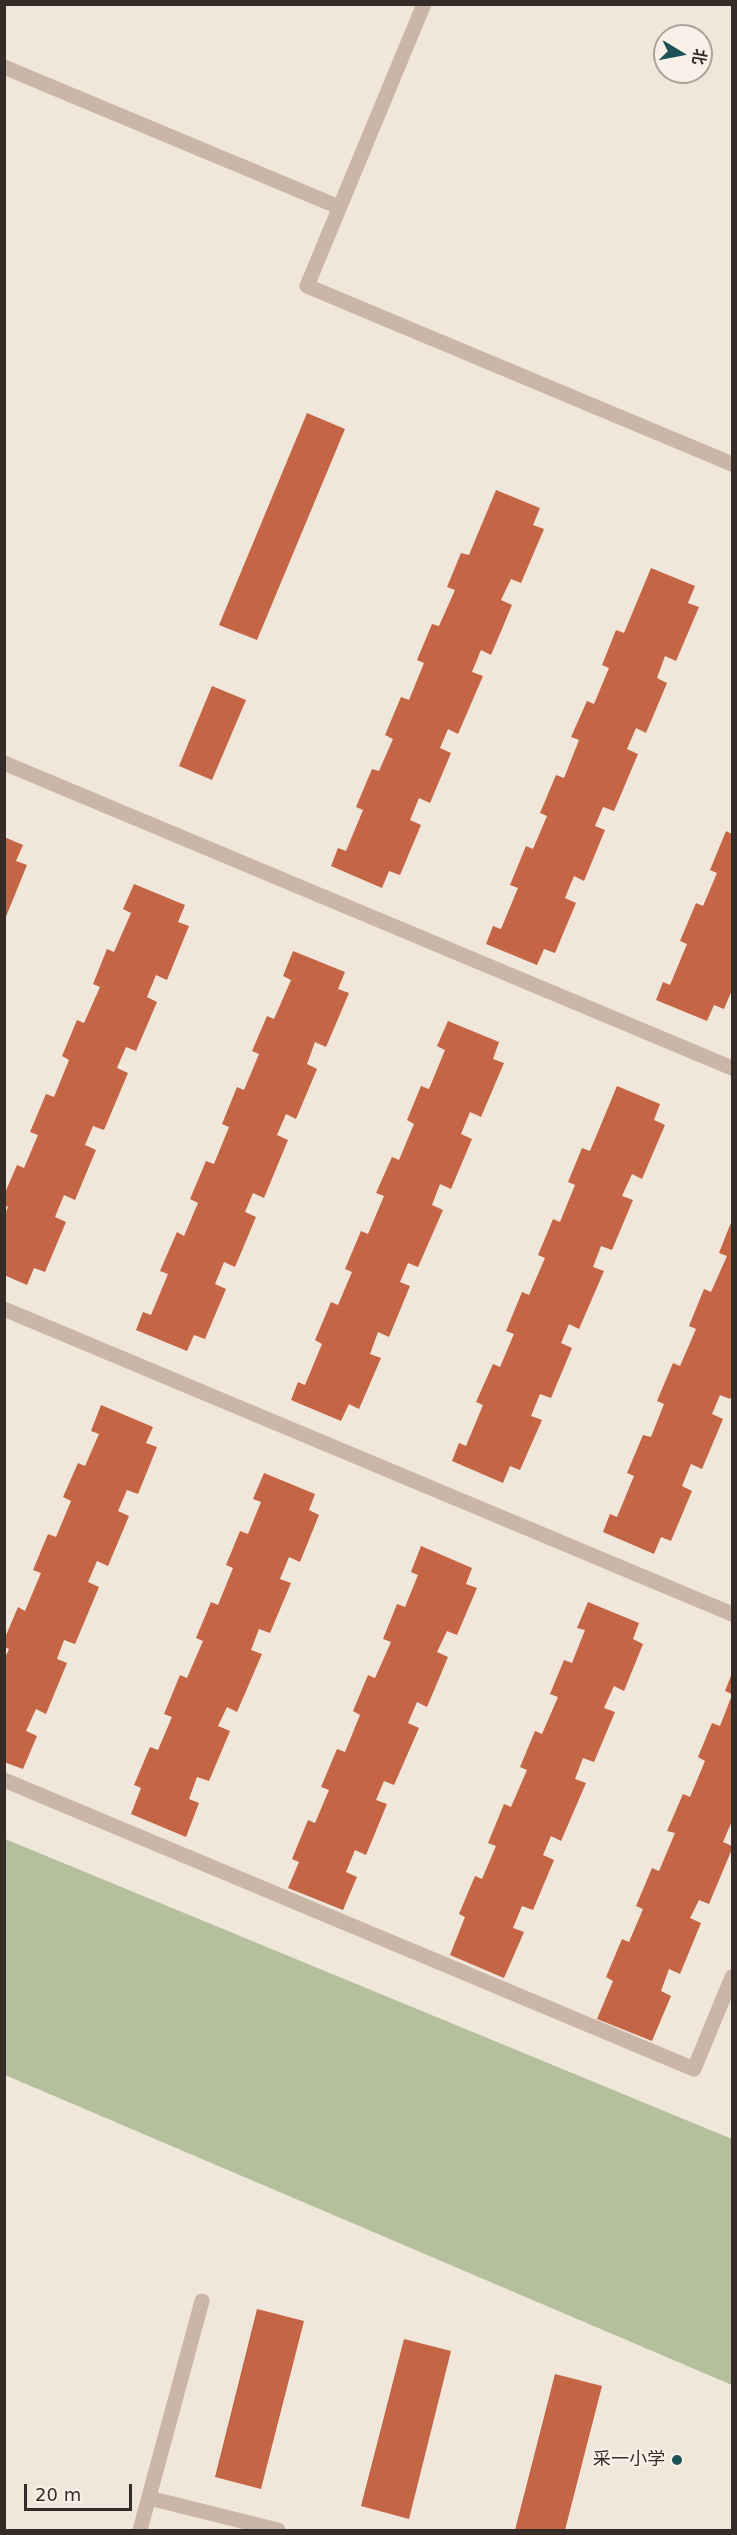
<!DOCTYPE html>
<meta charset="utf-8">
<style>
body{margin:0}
#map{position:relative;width:737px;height:2535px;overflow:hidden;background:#f1e6da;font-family:"DejaVu Sans","Noto Sans SC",sans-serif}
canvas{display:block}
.frame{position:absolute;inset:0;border:6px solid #352c27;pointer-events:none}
.north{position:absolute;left:653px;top:24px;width:60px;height:60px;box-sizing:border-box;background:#f9f1e7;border:2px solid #aba29a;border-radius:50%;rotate:100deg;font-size:16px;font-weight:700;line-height:24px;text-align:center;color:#352c27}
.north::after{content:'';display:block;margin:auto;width:21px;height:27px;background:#1d5256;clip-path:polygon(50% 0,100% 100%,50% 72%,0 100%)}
.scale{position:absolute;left:24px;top:2484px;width:108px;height:27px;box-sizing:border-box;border:3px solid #352c27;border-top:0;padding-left:8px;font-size:18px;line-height:21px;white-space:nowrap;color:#352c27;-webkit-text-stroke:4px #f9f1e7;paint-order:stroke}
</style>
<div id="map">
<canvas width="737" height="2535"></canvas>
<div class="frame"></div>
<div class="north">北</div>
<div class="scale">20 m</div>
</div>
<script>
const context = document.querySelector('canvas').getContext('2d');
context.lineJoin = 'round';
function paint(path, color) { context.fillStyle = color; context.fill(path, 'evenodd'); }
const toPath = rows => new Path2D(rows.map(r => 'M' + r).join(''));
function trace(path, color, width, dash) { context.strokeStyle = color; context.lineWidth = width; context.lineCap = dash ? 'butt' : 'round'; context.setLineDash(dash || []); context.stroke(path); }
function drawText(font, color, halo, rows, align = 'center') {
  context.font = font + ' "DejaVu Sans","Noto Sans SC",sans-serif'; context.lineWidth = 4.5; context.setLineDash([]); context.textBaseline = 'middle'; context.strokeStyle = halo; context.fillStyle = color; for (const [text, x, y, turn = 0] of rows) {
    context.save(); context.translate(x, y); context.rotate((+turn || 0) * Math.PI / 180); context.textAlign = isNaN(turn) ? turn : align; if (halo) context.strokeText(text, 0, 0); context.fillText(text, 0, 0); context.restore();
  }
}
const green = toPath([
 [5,1839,732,2139,732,2385,5,2075]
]);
const building = toPath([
 [307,413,345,429,257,640,219,625],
 [496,490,540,508,533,525,544,529,521,583,511,579,501,600,512,605,491,655,481,650,472,672,483,676,458,734,448,729,440,748,451,753,430,803,419,798,410,820,421,825,400,875,389,871,382,888,331,866,338,848,346,851,363,810,356,807,372,769,379,771,393,739,385,735,401,697,409,700,424,663,417,660,432,624,439,626,455,590,447,587,461,553,469,555],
 [651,568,695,586,688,603,699,607,676,661,665,656,657,678,667,683,646,733,636,728,627,749,638,754,614,811,603,807,595,826,605,830,584,881,574,876,565,898,576,903,555,953,544,949,537,965,486,944,493,926,501,929,518,888,510,885,526,846,533,849,547,816,540,813,556,775,564,778,579,740,571,737,587,701,594,704,609,668,602,665,616,630,624,633],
 [212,686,246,700,212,780,179,766],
 [726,831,732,834,732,990,724,1009,714,1005,707,1021,656,1000,663,982,670,985,687,944,680,941,696,903,703,906,717,873,710,870],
 [4,837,23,845,16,861,27,865,5,919],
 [134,884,185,905,178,922,189,926,167,980,156,975,147,997,157,1002,136,1051,126,1047,117,1068,128,1073,104,1130,93,1126,85,1145,96,1150,75,1200,64,1195,55,1217,66,1222,45,1272,34,1268,27,1285,4,1275,4,1216,8,1207,4,1205,4,1195,17,1165,24,1168,38,1135,30,1132,46,1094,54,1097,69,1060,62,1056,77,1020,84,1023,100,987,93,984,107,949,114,952,131,913,123,909],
 [293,951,345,972,338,989,349,993,326,1047,315,1042,307,1064,317,1069,296,1119,286,1114,277,1135,288,1140,264,1198,253,1193,245,1212,256,1217,235,1267,224,1262,215,1284,226,1289,205,1339,194,1335,187,1351,136,1330,143,1312,151,1315,168,1274,160,1271,177,1232,184,1236,198,1203,190,1199,206,1161,214,1164,229,1127,222,1124,237,1087,244,1090,259,1054,252,1051,267,1016,274,1019,291,980,283,976],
 [448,1021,499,1042,493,1059,504,1063,481,1117,470,1112,461,1134,472,1139,451,1189,440,1184,432,1205,443,1210,418,1267,408,1263,400,1282,410,1286,389,1337,378,1332,370,1354,381,1358,359,1409,349,1404,341,1421,291,1400,298,1382,305,1385,322,1344,315,1340,331,1302,338,1305,352,1272,345,1269,361,1231,368,1234,384,1196,376,1193,392,1157,399,1160,414,1124,407,1120,421,1086,429,1089,445,1050,437,1046],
 [617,1086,660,1104,654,1120,665,1125,642,1179,632,1174,622,1196,633,1200,612,1250,601,1246,593,1267,604,1271,579,1329,569,1324,561,1343,572,1348,551,1398,540,1394,531,1416,542,1420,520,1470,510,1466,503,1483,452,1461,459,1443,466,1446,483,1405,476,1402,493,1364,500,1367,514,1334,506,1331,522,1292,529,1295,545,1258,538,1255,553,1219,560,1222,575,1185,568,1182,582,1148,590,1151],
 [732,1220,732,1394,730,1399,720,1395,712,1414,723,1419,702,1469,691,1464,682,1486,692,1491,671,1541,661,1537,654,1554,603,1532,610,1514,617,1517,634,1476,627,1473,643,1435,651,1437,664,1404,657,1401,673,1363,680,1366,696,1329,689,1326,704,1289,711,1292,727,1256,719,1253],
 [101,1405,153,1427,146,1443,157,1447,138,1494,127,1490,118,1511,129,1516,108,1566,97,1561,88,1582,99,1587,75,1644,64,1640,57,1659,67,1663,46,1714,36,1709,26,1731,37,1736,23,1769,4,1762,4,1660,9,1649,4,1647,4,1640,18,1607,25,1611,41,1573,33,1570,48,1534,56,1537,71,1501,63,1497,78,1463,85,1466,99,1434,91,1431],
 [264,1473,315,1494,309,1510,319,1515,300,1562,289,1557,280,1579,291,1583,270,1633,259,1629,251,1650,262,1654,237,1712,227,1707,218,1726,230,1731,209,1781,197,1777,189,1799,199,1803,186,1837,131,1814,141,1788,134,1785,150,1747,158,1750,172,1717,164,1714,180,1675,187,1678,203,1641,196,1638,211,1602,218,1605,233,1568,226,1565,240,1531,248,1534,261,1502,253,1499],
 [421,1546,472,1568,466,1584,477,1588,457,1635,447,1631,437,1652,448,1657,427,1707,417,1702,408,1723,419,1728,394,1785,384,1781,376,1800,387,1804,366,1855,355,1850,346,1872,357,1877,343,1910,288,1888,299,1862,292,1859,308,1820,315,1823,329,1790,321,1787,337,1749,345,1752,360,1715,353,1711,368,1675,375,1678,391,1642,383,1639,397,1604,405,1607,418,1575,411,1572],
 [588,1602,639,1623,633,1639,643,1644,624,1691,614,1686,604,1708,615,1712,594,1762,583,1758,575,1779,586,1783,561,1841,551,1836,543,1855,554,1860,533,1910,522,1906,513,1928,524,1932,504,1978,450,1955,465,1917,459,1914,475,1876,482,1879,496,1846,488,1843,504,1804,511,1807,527,1770,520,1767,535,1731,542,1734,558,1697,550,1694,564,1660,572,1663,585,1630,577,1628],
 [732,1673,732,1694,725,1691],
 [732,1695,732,1821,723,1842,732,1846,732,1849,709,1904,699,1900,690,1918,701,1923,680,1974,669,1969,661,1991,671,1996,652,2041,597,2019,613,1981,606,1977,622,1939,629,1942,643,1909,636,1906,652,1868,659,1871,675,1833,667,1831,683,1794,690,1797,705,1761,698,1757,712,1723,720,1726],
 [257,2309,304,2321,261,2489,215,2477],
 [404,2339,451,2351,409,2519,361,2506],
 [555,2374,602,2386,565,2530,515,2530]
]);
const service = toPath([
 [424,4,307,286,732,464],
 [4,67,339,207],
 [4,763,732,1068],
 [4,1309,732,1614],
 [4,1780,694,2069,732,1977],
 [149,2498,278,2530],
 [140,2530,202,2301]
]);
const markers = [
 [677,2460,6,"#1d5256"]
];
const poiNames = [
 ["采一小学",665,2460]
];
paint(green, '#b3c09b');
paint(building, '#c46545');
trace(service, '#c9b6a7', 15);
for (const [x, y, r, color] of markers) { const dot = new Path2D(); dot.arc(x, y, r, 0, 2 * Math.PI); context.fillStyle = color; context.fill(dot); trace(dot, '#f9f1e7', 2); }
drawText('18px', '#352c27', '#f9f1e7', poiNames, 'right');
</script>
